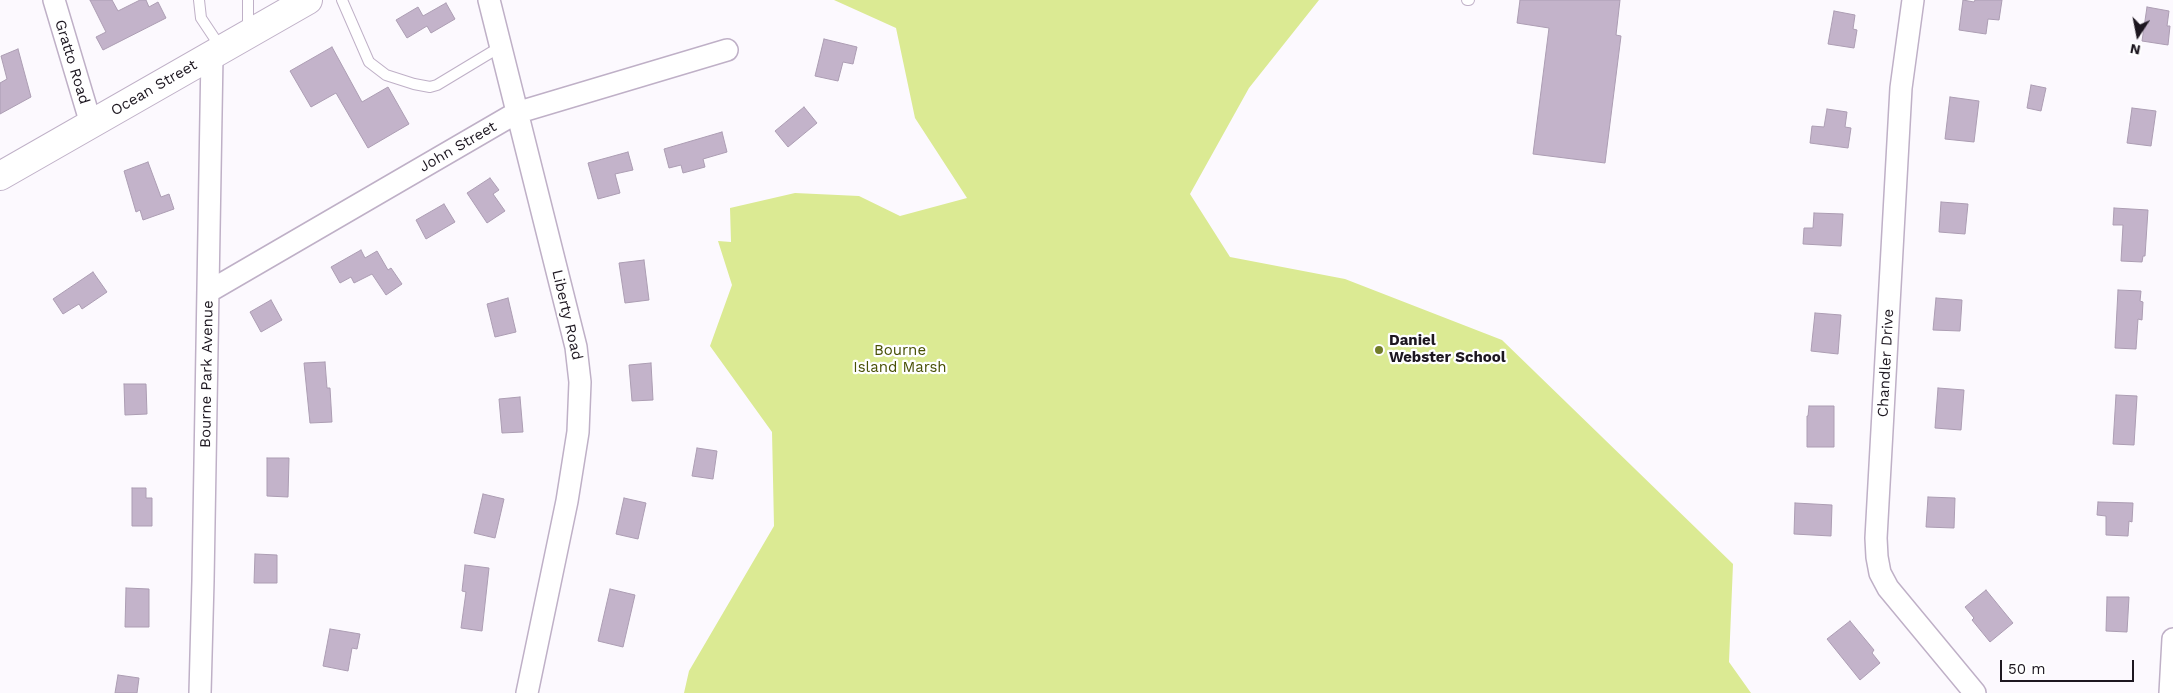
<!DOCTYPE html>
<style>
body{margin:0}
#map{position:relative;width:2173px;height:693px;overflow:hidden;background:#fcf9fe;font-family:"Work Sans",sans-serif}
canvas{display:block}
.north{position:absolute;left:2113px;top:10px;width:50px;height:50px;-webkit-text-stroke:4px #fff;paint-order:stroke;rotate:191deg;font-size:14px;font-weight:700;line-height:20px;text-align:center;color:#1d1720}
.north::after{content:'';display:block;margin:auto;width:18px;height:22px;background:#1d1720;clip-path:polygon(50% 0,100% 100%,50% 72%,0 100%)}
.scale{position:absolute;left:2000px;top:660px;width:134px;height:22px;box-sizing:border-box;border:2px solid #1d1720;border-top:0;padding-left:6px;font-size:15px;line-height:18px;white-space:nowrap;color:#1d1720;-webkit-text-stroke:4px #fff;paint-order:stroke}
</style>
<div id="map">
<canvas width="2173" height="693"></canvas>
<div class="north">N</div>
<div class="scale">50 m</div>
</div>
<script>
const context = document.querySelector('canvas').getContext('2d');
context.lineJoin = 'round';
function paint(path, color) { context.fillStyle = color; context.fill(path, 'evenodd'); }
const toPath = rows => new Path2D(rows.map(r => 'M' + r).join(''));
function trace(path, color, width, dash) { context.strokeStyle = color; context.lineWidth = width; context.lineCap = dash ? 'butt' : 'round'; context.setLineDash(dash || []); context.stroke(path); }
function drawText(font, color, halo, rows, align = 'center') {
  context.font = font + ' "Work Sans",sans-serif'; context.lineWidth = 4.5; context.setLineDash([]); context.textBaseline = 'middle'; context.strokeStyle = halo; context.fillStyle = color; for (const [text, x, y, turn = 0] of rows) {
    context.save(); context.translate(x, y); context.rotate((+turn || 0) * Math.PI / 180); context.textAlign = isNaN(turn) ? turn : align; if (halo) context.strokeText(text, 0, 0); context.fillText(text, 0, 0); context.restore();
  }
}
const green = toPath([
 [834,0,1319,0,1249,88,1190,194,1230,257,1345,279,1502,340,1733,564,1729,662,1751,693,684,693,689,671,774,526,772,432,710,346,732,285,718,241,731,242,730,208,795,193,859,196,900,216,967,198,915,118,896,28]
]);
const building = toPath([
 [90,0,112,0,118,11,140,0,146,0,149,7,158,2,166,18,103,50,96,37,106,32,90,0],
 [1520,0,1620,0,1616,35,1621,36,1605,163,1533,154,1549,28,1517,23,1520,0],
 [1963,0,1974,2,1975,0,2002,0,1999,20,1988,19,1986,34,1959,30,1963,0],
 [446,3,455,19,431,33,427,26,407,38,396,20,418,7,423,16,446,3],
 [2147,7,2169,11,2167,26,2170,26,2168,45,2142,41,2147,7],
 [1834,11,1855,15,1853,29,1857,30,1854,48,1828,44,1834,11],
 [824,39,857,47,853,64,843,62,838,81,815,76,824,39],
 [332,47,362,102,388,87,409,124,368,148,336,93,311,107,290,71,332,47],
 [18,49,31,97,0,114,0,83,7,79,1,56,18,49],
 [2031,85,2046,88,2041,111,2027,108,2031,85],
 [1950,97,1979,101,1974,142,1945,139,1950,97],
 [804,107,817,123,788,147,775,131,804,107],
 [2132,108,2156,111,2151,146,2127,143,2132,108],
 [1827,109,1847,112,1845,127,1851,128,1848,148,1810,143,1812,126,1824,127,1827,109],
 [722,132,727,152,703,159,705,167,683,173,681,165,669,168,664,149,722,132],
 [628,152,633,170,615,174,620,193,598,199,588,163,628,152],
 [148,162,161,197,169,194,174,209,143,220,140,210,136,212,124,171,148,162],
 [490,178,499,190,493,194,505,211,487,223,467,193,490,178],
 [1941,202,1968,204,1965,234,1939,232,1941,202],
 [444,204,455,222,426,239,416,220,444,204],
 [2114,208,2148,210,2145,256,2143,256,2142,262,2121,261,2123,225,2113,225,2114,208],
 [1814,213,1843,214,1841,246,1803,244,1804,228,1813,228,1814,213],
 [361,250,365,258,377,251,388,270,391,268,402,284,386,295,372,274,354,283,351,277,340,283,331,267,361,250],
 [644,260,649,300,625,303,619,263,644,260],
 [93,272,107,292,82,309,79,304,63,314,53,299,93,272],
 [2118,290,2141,291,2140,301,2143,302,2142,320,2138,319,2136,349,2115,348,2118,290],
 [508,298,516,332,495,337,487,304,508,298],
 [1936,298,1962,300,1960,331,1933,330,1936,298],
 [271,300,282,320,261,332,250,312,271,300],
 [1815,313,1841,315,1838,354,1811,351,1815,313],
 [325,362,327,388,330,388,332,422,310,423,304,363,325,362],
 [651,363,653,400,632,401,629,365,651,363],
 [124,384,146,384,147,414,125,415,124,384],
 [1938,388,1964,390,1961,430,1935,428,1938,388],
 [2116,395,2137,396,2134,445,2113,444,2116,395],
 [520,397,523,432,502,433,499,399,520,397],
 [1809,406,1834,406,1834,447,1807,447,1807,416,1808,416,1809,406],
 [697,448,717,451,713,479,692,476,697,448],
 [267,458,289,458,288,497,267,496,267,458],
 [132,488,146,488,146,498,152,498,152,526,132,526,132,488],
 [483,494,504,499,495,538,474,533,483,494],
 [1928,497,1955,498,1954,528,1926,527,1928,497],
 [624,498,646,503,638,539,616,534,624,498],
 [2098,502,2133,503,2132,522,2129,521,2128,536,2106,535,2106,516,2097,515,2098,502],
 [1795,503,1832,505,1831,536,1794,534,1795,503],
 [255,554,277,555,277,583,254,583,255,554],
 [465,565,489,568,482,631,461,628,466,592,462,591,465,565],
 [126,588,149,589,149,627,125,627,126,588],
 [610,589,635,595,623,647,598,641,610,589],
 [1986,590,2013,623,1990,642,1972,620,1974,618,1965,607,1986,590],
 [2107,597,2129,597,2127,632,2106,631,2107,597],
 [1850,621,1874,650,1872,653,1880,663,1860,680,1827,639,1850,621],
 [330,629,360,634,357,649,352,648,348,671,323,666,330,629],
 [118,675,139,678,137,693,115,693,118,675]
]);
const lane = toPath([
 [199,0,201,18,221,48],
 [342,0,369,62,386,75,414,84,430,87,437,85,500,47],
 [1467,0,1469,0],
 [248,31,248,0]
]);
const street = toPath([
 [54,0,91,124],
 [489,0,576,347,580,382,578,432,567,501,527,693],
 [1913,0,1901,88,1876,538,1877,557,1880,573,1888,588,1975,693],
 [208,292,516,113,727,50],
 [200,693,203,581,212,55],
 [2170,693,2173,639]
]);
const secondary = toPath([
 [0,176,308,0]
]);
const markers = [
 [1379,350,5,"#727d29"]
];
const streetNames = [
 ["Gratto Road",72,62,73],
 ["Ocean Street",154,88,-30],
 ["John Street",458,147,-30],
 ["Liberty Road",567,315,77],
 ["Chandler Drive",1886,363,-87],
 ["Bourne Park Avenue",207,374,-89]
];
const poiNames = [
 ["Daniel",1389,341],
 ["Webster School",1389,358]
];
const parkNames = [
 ["Bourne",900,351],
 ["Island Marsh",900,368]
];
paint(green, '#dbea93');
paint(building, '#c3b3ca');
trace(building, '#ac9db3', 1);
trace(lane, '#bfb0c7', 12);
trace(street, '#bfb0c7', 24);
trace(secondary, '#bfb0c7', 30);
trace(lane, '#fff', 10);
trace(street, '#fff', 21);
trace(secondary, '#fff', 28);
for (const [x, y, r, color] of markers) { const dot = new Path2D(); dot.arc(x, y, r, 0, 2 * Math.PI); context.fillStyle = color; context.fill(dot); trace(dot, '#fff', 2); }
drawText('15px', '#1d1720', '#fff', streetNames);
drawText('bold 15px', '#1d1720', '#fff', poiNames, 'left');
drawText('15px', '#485005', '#fff', parkNames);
</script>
